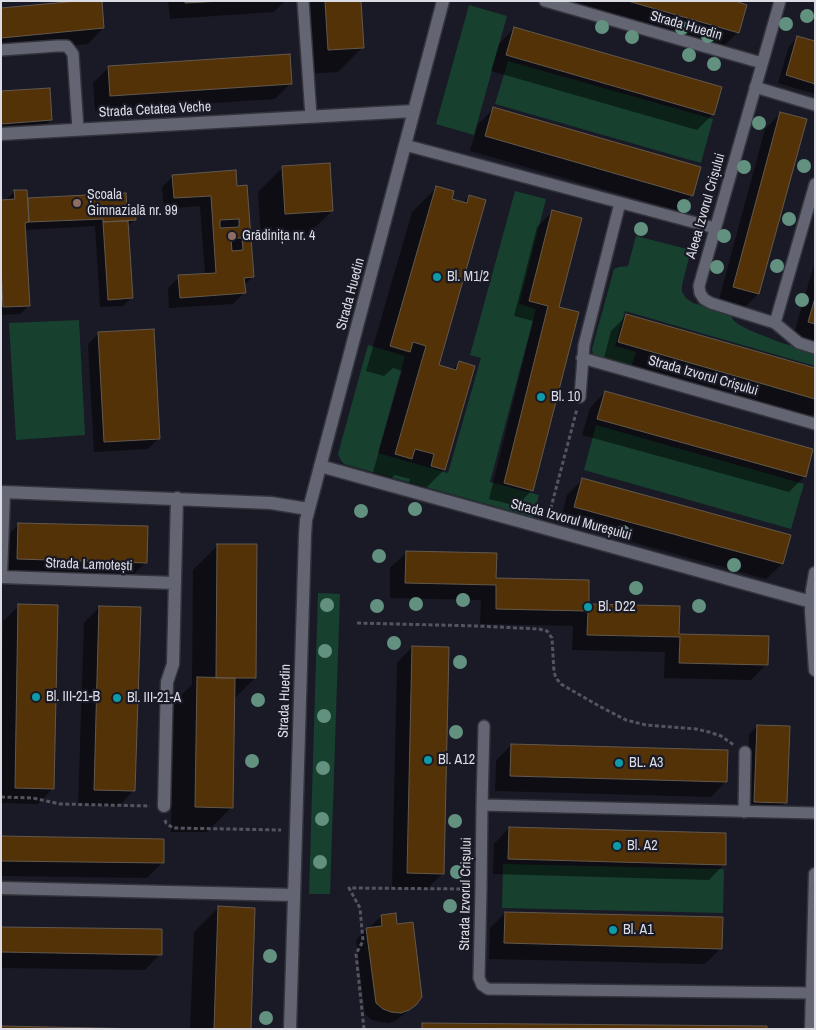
<!DOCTYPE html>
<meta charset="utf-8">
<style>
body{margin:0}
#map{position:relative;width:816px;height:1030px;overflow:hidden;background:#191a25;font-family:"Archivo Narrow",sans-serif}
canvas{display:block}
.frame{position:absolute;inset:0;border:2px solid #dbdce4;pointer-events:none}
</style>
<div id="map">
<canvas width="816" height="1030"></canvas>
<div class="frame"></div>
</div>
<script>
const context = document.querySelector('canvas').getContext('2d');
context.lineJoin = 'round';
function paint(path, color) { context.fillStyle = color; context.fill(path, 'evenodd'); }
const toPath = rows => new Path2D(rows.map(r => 'M' + r).join(''));
function trace(path, color, width, dash) { context.strokeStyle = color; context.lineWidth = width; context.lineCap = dash ? 'butt' : 'round'; context.setLineDash(dash || []); context.stroke(path); }
function drawText(font, color, halo, rows, align = 'center') {
  context.font = font + ' "Archivo Narrow",sans-serif'; context.lineWidth = 4.5; context.setLineDash([]); context.textBaseline = 'middle'; context.strokeStyle = halo; context.fillStyle = color; for (const [text, x, y, turn = 0] of rows) {
    context.save(); context.translate(x, y); context.rotate((+turn || 0) * Math.PI / 180); context.textAlign = isNaN(turn) ? turn : align; if (halo) context.strokeText(text, 0, 0); context.fillText(text, 0, 0); context.restore();
  }
}
const green = toPath([
 [469,5,507,16,474,135,436,124],
 [508,61,713,119,701,163,495,104],
 [515,191,546,199,519,304,536,309,490,482,539,495,533,517,344,464,340,459,338,454,368,345,405,356,378,453,448,473,481,358,470,355],
 [636,236,691,250,682,285,682,292,686,298,693,303,731,314,733,320,738,324,749,330,779,342,815,353,815,366,625,311,615,346,636,352,631,367,595,357,593,354,592,349,614,269,619,267,628,266],
 [79,320,85,435,16,440,9,323],
 [596,425,804,484,791,529,584,470],
 [318,593,340,594,330,894,309,894],
 [503,864,724,869,723,913,502,908]
]);
const shadow = toPath([
 [168,1,285,1,274,12,170,19],
 [299,1,360,1,363,47,338,72,304,74],
 [559,1,730,1,738,32,722,48],
 [1,10,103,28,88,44,1,52],
 [514,28,713,114,697,130,491,71,499,44],
 [798,37,815,43,815,94,778,83,789,46],
 [109,67,291,83,275,99,95,111,93,83],
 [1,93,51,120,35,136,1,138],
 [493,109,692,195,676,210,470,151,478,124],
 [781,113,758,294,743,309,718,303,765,129],
 [283,167,332,211,307,235,261,238,258,192],
 [173,176,236,187,253,277,244,285,244,293,233,304,169,308,168,288,179,277,205,275,200,206,164,209,162,187],
 [437,187,451,200,463,203,469,196,437,365,452,370,459,363,444,470,420,494,407,491,410,479,395,475,386,483,371,479,402,371,393,368,384,376,366,371,412,212],
 [15,191,27,200,124,195,125,210,134,220,127,227,131,298,123,306,100,307,95,226,24,230,29,306,20,314,1,315,1,201,6,200],
 [553,211,558,308,532,490,517,506,489,499,533,321,514,316,537,227],
 [815,261,815,343,793,337],
 [627,315,815,369,815,412,810,417,604,358,611,331],
 [99,333,159,438,148,449,94,452,88,344],
 [605,392,812,450,804,477,789,492,582,435,590,408],
 [583,479,782,564,766,579,560,522,567,495],
 [19,524,146,562,130,578,2,575,3,540],
 [218,545,255,678,233,700,232,807,207,832,171,832,173,703,192,685,193,570],
 [406,553,678,635,767,664,751,680,664,678,665,652,572,650,573,626,480,624,481,600,390,598,390,568],
 [19,606,53,788,38,804,1,803,1,719,3,621],
 [99,607,134,790,119,806,78,805,84,623],
 [412,647,443,873,427,889,392,888,397,663],
 [758,726,786,802,778,810,747,809,749,734],
 [511,745,726,781,711,797,495,791,496,761],
 [509,828,724,864,709,880,493,874,494,844],
 [1,837,162,863,147,878,1,876],
 [218,908,250,1029,190,1029,194,932],
 [505,913,720,949,705,964,489,959,490,928],
 [381,916,396,925,415,1004,397,1020,389,1023,380,1022,372,1020,365,1014,356,940,367,929,371,929,370,927],
 [1,928,160,954,145,970,1,968]
]);
const building = toPath([
 [78,1,102,1,104,28,1,38,1,8,78,1],
 [185,1,221,1,185,3,185,1],
 [325,1,361,1,364,48,328,50,325,1],
 [628,1,735,1,747,5,739,33,628,1],
 [514,27,722,87,714,115,506,55,514,27],
 [797,36,815,41,815,84,786,75,797,36],
 [290,54,292,84,110,96,108,66,290,54],
 [50,88,52,120,1,124,1,91,50,88],
 [493,107,701,167,693,196,485,136,493,107],
 [780,112,807,119,759,294,733,287,780,112],
 [330,163,333,211,285,214,282,166,330,163],
 [236,170,237,186,247,185,254,277,244,278,246,293,180,298,178,275,216,273,211,196,174,198,172,175,236,170],
 [436,186,454,191,452,199,467,203,469,195,486,200,439,365,456,370,459,361,475,366,445,470,431,466,434,454,415,449,412,459,395,454,426,346,413,342,410,352,390,346,436,186],
 [14,190,27,190,29,222,25,223,30,306,3,307,1,267,1,200,15,199,14,190],
 [126,193,127,208,135,208,136,220,103,222,103,219,29,222,28,198,126,193],
 [552,210,582,218,559,307,579,312,533,491,504,483,548,306,529,301,552,210],
 [239,219,239,227,220,228,220,220,239,219],
 [128,221,133,298,108,300,103,222,128,221],
 [231,238,242,238,243,250,232,251,231,238],
 [815,298,815,324,808,322,815,298],
 [626,314,815,368,815,399,618,342,626,314],
 [154,329,160,439,104,442,98,332,154,329],
 [605,391,813,449,806,477,597,419,605,391],
 [582,478,791,535,783,564,574,507,582,478],
 [18,523,148,526,147,563,17,559,18,523],
 [217,544,257,544,256,678,216,678,217,544],
 [406,551,497,553,496,578,589,580,589,604,680,606,679,634,769,636,768,665,679,663,680,637,587,635,588,611,496,609,496,585,405,583,406,551],
 [18,604,58,605,54,789,15,788,18,604],
 [99,606,141,607,135,791,94,790,99,606],
 [412,646,449,647,444,874,407,873,412,646],
 [197,677,235,678,233,808,195,807,197,677],
 [757,725,790,726,787,803,754,802,757,725],
 [511,744,728,750,727,782,510,776,511,744],
 [509,827,726,833,726,865,508,859,509,827],
 [1,836,164,839,164,863,1,861,1,836],
 [218,906,255,908,251,1029,214,1029,218,906],
 [505,912,723,917,722,949,504,943,505,912],
 [396,913,397,924,413,922,422,997,416,1005,409,1010,401,1013,391,1012,383,1009,376,1003,366,928,382,926,381,915,396,913],
 [1,927,162,929,162,955,1,952,1,927],
 [422,1023,767,1026,767,1029,422,1029,422,1023],
 [1,1026,144,1029,1,1029,1,1026]
]);
const path = toPath([
 [549,515,577,409],
 [357,623,477,626,539,629,547,631,552,638,554,672,556,678,561,684,599,706,626,720,646,725,696,729,709,732,721,736,734,745],
 [1,797,33,798,60,804,150,806],
 [165,820,166,823,173,828,281,830],
 [364,1029,356,954,363,941,360,908,349,888,468,889]
]);
const lane = toPath([
 [303,1,311,116],
 [545,1,762,63],
 [780,1,699,286,700,293,704,299,711,303,775,323,799,343,815,348],
 [1,50,57,46,67,46,73,54,78,129],
 [755,87,815,105],
 [405,145,715,228],
 [775,323,815,184],
 [582,358,815,424],
 [580,397,584,345,620,203],
 [482,805,484,726],
 [744,812,745,752],
 [812,993,488,989,482,985,479,978,481,889,482,805,815,813]
]);
const street = toPath([
 [1,134,414,111],
 [320,466,815,603],
 [815,573,812,590,811,611,815,670],
 [1,575,4,492,271,503,308,509],
 [1,577,175,583],
 [164,806,167,682,173,664,177,498],
 [1,888,294,895],
 [290,1029,305,535,306,520,443,1],
 [811,1029,815,874]
]);
const trees = [
 [807,16],
 [786,24],
 [602,27],
 [682,28],
 [708,36],
 [632,37],
 [689,55],
 [714,64],
 [759,123],
 [804,166],
 [744,167],
 [684,206],
 [789,219],
 [641,229],
 [724,236],
 [777,266],
 [717,267],
 [802,300],
 [415,509],
 [361,511],
 [623,532],
 [379,556],
 [734,565],
 [636,588],
 [463,600],
 [416,604],
 [327,605],
 [377,606],
 [699,606],
 [394,643],
 [325,651],
 [460,662],
 [258,700],
 [324,716],
 [456,732],
 [252,761],
 [323,768],
 [322,819],
 [455,821],
 [320,862],
 [457,872],
 [450,906],
 [270,956],
 [266,1018]
];
const markers = [
 [77,203,5,"#8d6e63"],
 [232,236,5,"#8d6e63"],
 [437,277,5,"#0f9aa8"],
 [541,397,5,"#0f9aa8"],
 [588,607,5,"#0f9aa8"],
 [36,697,5,"#0f9aa8"],
 [117,698,5,"#0f9aa8"],
 [428,760,5,"#0f9aa8"],
 [619,763,5,"#0f9aa8"],
 [617,846,5,"#0f9aa8"],
 [613,930,5,"#0f9aa8"]
];
const streetNames = [
 ["Strada Huedin",686,26,16],
 ["Strada Cetatea Veche",155,110,-3],
 ["Aleea Izvorul Crișului",706,206,-74],
 ["Strada Huedin",351,294,-75],
 ["Strada Izvorul Crișului",703,376,16],
 ["Strada Izvorul Mureșului",571,520,15],
 ["Strada Lamotești",89,565,2],
 ["Strada Huedin",285,701,-88],
 ["Strada Izvorul Crișului",466,894,-89]
];
const poiNames = [
 ["Școala",87,195],
 ["Gimnazială nr. 99",87,211],
 ["Grădinița nr. 4",242,236],
 ["Bl. M1/2",447,277],
 ["Bl. 10",551,397],
 ["Bl. D22",598,607],
 ["Bl. III-21-B",46,697],
 ["Bl. III-21-A",127,698],
 ["Bl. A12",438,760],
 ["BL. A3",629,763],
 ["Bl. A2",627,846],
 ["Bl. A1",623,930]
];
paint(green, '#17402f');
paint(shadow, '#0007');
paint(building, '#533208');
trace(building, '#63584d', 1);
trace(lane, '#34343d', 14);
trace(street, '#34343d', 15);
trace(path, '#53545f', 3, [4, 2.5]);
trace(lane, '#646573', 11);
trace(street, '#646573', 12);
context.fillStyle = '#629180';
for (const [x, y] of trees) { context.beginPath(); context.arc(x, y, 7, 0, 2 * Math.PI); context.fill(); }
for (const [x, y, r, color] of markers) { const dot = new Path2D(); dot.arc(x, y, r, 0, 2 * Math.PI); context.fillStyle = color; context.fill(dot); trace(dot, '#191a25', 2); }
drawText('14px', '#dbdce4', '#191a25', streetNames);
drawText('14px', '#dbdce4', '#191a25', poiNames, 'left');
</script>
